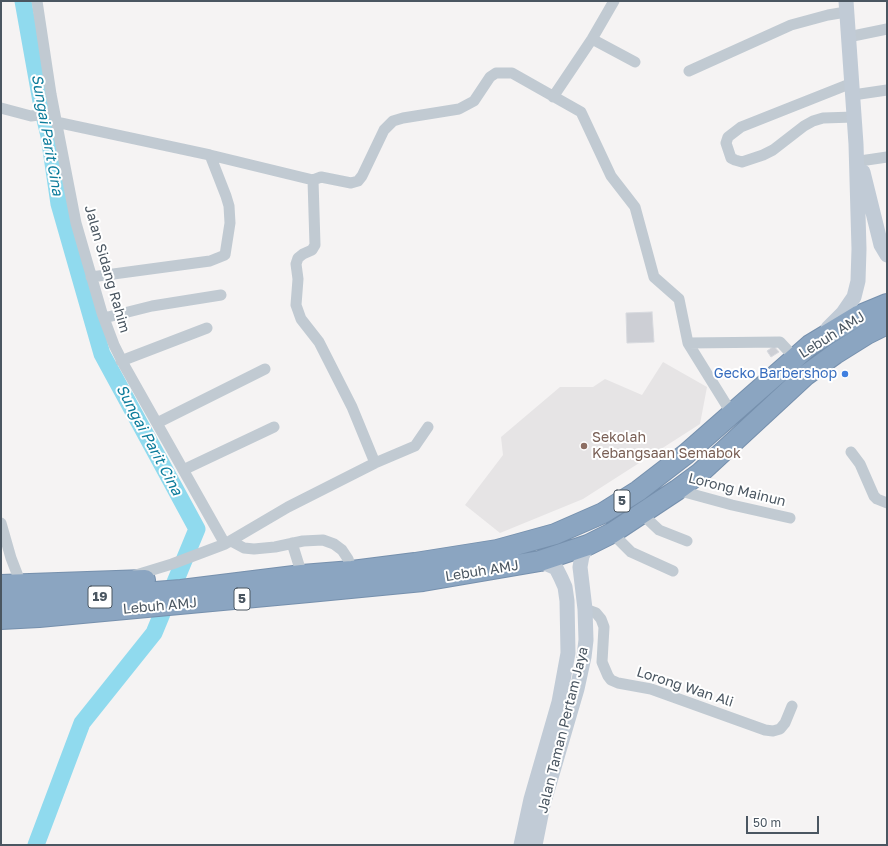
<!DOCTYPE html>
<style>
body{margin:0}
#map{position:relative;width:888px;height:846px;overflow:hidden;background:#f5f3f3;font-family:"Golos Text",sans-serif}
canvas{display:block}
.frame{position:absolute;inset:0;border:2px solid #4a5661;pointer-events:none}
.scale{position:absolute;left:746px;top:816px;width:73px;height:18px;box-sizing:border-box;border:2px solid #4a5661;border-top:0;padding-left:5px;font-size:12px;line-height:14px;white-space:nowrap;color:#4a5661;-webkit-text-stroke:3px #fff;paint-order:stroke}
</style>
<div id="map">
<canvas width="888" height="846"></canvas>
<div class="frame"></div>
<div class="scale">50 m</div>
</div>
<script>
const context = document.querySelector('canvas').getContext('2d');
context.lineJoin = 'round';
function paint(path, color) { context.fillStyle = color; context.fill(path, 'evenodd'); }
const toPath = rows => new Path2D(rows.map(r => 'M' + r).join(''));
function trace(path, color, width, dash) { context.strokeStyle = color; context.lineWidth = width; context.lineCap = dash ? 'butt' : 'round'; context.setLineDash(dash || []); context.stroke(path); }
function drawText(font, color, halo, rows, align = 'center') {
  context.font = font + ' "Golos Text",sans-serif'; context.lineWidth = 4; context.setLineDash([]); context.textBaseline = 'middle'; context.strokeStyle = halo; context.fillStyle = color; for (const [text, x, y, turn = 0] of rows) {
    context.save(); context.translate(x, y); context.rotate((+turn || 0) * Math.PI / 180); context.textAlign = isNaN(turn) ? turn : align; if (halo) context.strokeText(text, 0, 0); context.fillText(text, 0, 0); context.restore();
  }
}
const education = toPath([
 [663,362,707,387,700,424,583,499,500,533,465,505,503,455,501,437,560,387,593,387,605,379,642,395]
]);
const river = toPath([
 [23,1,42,107,49,136,59,204,102,354,197,529,154,633,82,723,36,845]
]);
const building = toPath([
 [652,312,654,342,627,343,626,313,652,312],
 [774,346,779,352,771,357,767,351,774,346]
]);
const street = toPath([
 [37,1,51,94,76,223,102,313,114,345,124,365,225,544],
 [848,37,887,29],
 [592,39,635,62],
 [689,71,791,25,828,15,846,12],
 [852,83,741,127,728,137,726,143,731,158,735,160,742,162,763,155,773,150,804,126,813,121,823,118,854,117],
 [853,95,887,90],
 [553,97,592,39,614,1],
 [1,108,31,116,54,113],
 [56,122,210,155,313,180,321,177,351,183,358,181,362,176,384,130,393,121,403,118,459,109,474,101,490,77,496,73,512,73,581,112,611,176,635,207,654,277,679,299,688,343,732,414],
 [860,161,887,157],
 [313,180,315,245,312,250,303,254,298,258,296,264,298,279,296,305,301,319,319,342,352,407,375,463],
 [91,277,210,261,225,255,230,223,229,206,226,196,210,155],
 [104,318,152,306,221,295],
 [688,343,780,342,795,358],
 [121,361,207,328],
 [157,423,265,369],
 [851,452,860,464,874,496,877,499,887,503],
 [183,470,274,427],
 [677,490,732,505,790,518],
 [642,514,659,530,687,541],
 [1,523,11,558,21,584],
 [612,533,631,552,673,571],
 [231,541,244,548,254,549,275,547,303,541,323,540,334,544,342,550,348,559,352,571],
 [292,543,302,575],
 [136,575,172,564,225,544,288,507,375,463,415,446,428,427],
 [585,609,596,613,601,619,604,627,602,662,608,676,611,680,618,683,651,689,765,730,773,731,780,729,785,723,792,706]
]);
const secondary = toPath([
 [863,172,881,245,887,255],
 [828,328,843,313,854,297,858,281,859,249,856,144,846,1],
 [521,845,531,799,559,702,568,653,567,601,565,587,561,578,556,568,540,561],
 [535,845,543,805,577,689,584,657,586,640,585,609,580,567,582,556,588,545]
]);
const highway = toPath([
 [1,585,145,580],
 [1,604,181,590,302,575,352,571,415,563,497,550,555,534,603,513,638,491,686,454,810,345,858,316,887,304],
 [1,619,39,617,309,592,423,581,540,561,588,545,612,533,677,490,700,473,806,375,835,354,867,334,887,324]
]);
const markers = [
 [845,374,4,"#3f7fe0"],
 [584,446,4,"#8d6e63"]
];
const shields = [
 [622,501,16],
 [100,597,24],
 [242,599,16]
];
const shieldNames = [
 ["5",622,501],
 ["19",100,597],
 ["5",242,599]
];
const streetNames = [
 ["Jalan Sidang Rahim",107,269,74],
 ["Lebuh AMJ",832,335,-32],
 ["Lorong Mainun",737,490,14],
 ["Lebuh AMJ",482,571,-9],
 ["Lebuh AMJ",160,606,-5],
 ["Lorong Wan Ali",685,687,18],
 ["Jalan Taman Pertam Jaya",563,730,-76]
];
const shopNames = [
 ["Gecko Barbershop",837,374]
];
const educationNames = [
 ["Sekolah",592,438],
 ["Kebangsaan Semabok",592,454]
];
const waterNames = [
 ["Sungai Parit Cina",47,135,80],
 ["Sungai Parit Cina",149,440,62]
];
paint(education, '#e6e4e5');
trace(river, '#90daee', 17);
paint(building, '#cdcfd5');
trace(building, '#d7d9de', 1);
trace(highway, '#7690ad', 22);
trace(street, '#c1cad2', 11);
trace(secondary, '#c1cbd6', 15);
trace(highway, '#8ba5c1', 20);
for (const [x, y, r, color] of markers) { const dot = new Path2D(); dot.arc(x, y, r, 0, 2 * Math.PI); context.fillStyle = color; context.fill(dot); trace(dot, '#fff', 1.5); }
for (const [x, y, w] of shields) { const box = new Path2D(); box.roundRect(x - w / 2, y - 11, w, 22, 3); context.fillStyle = '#fff'; context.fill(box); trace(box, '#4a5661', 1); }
drawText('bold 13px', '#4a5661', null, shieldNames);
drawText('14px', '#4a5661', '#fff', streetNames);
drawText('14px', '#366cbe', '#fff', shopNames, 'right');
drawText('14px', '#785e54', '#fff', educationNames, 'left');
drawText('italic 15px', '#0c7c9b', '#fff', waterNames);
</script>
